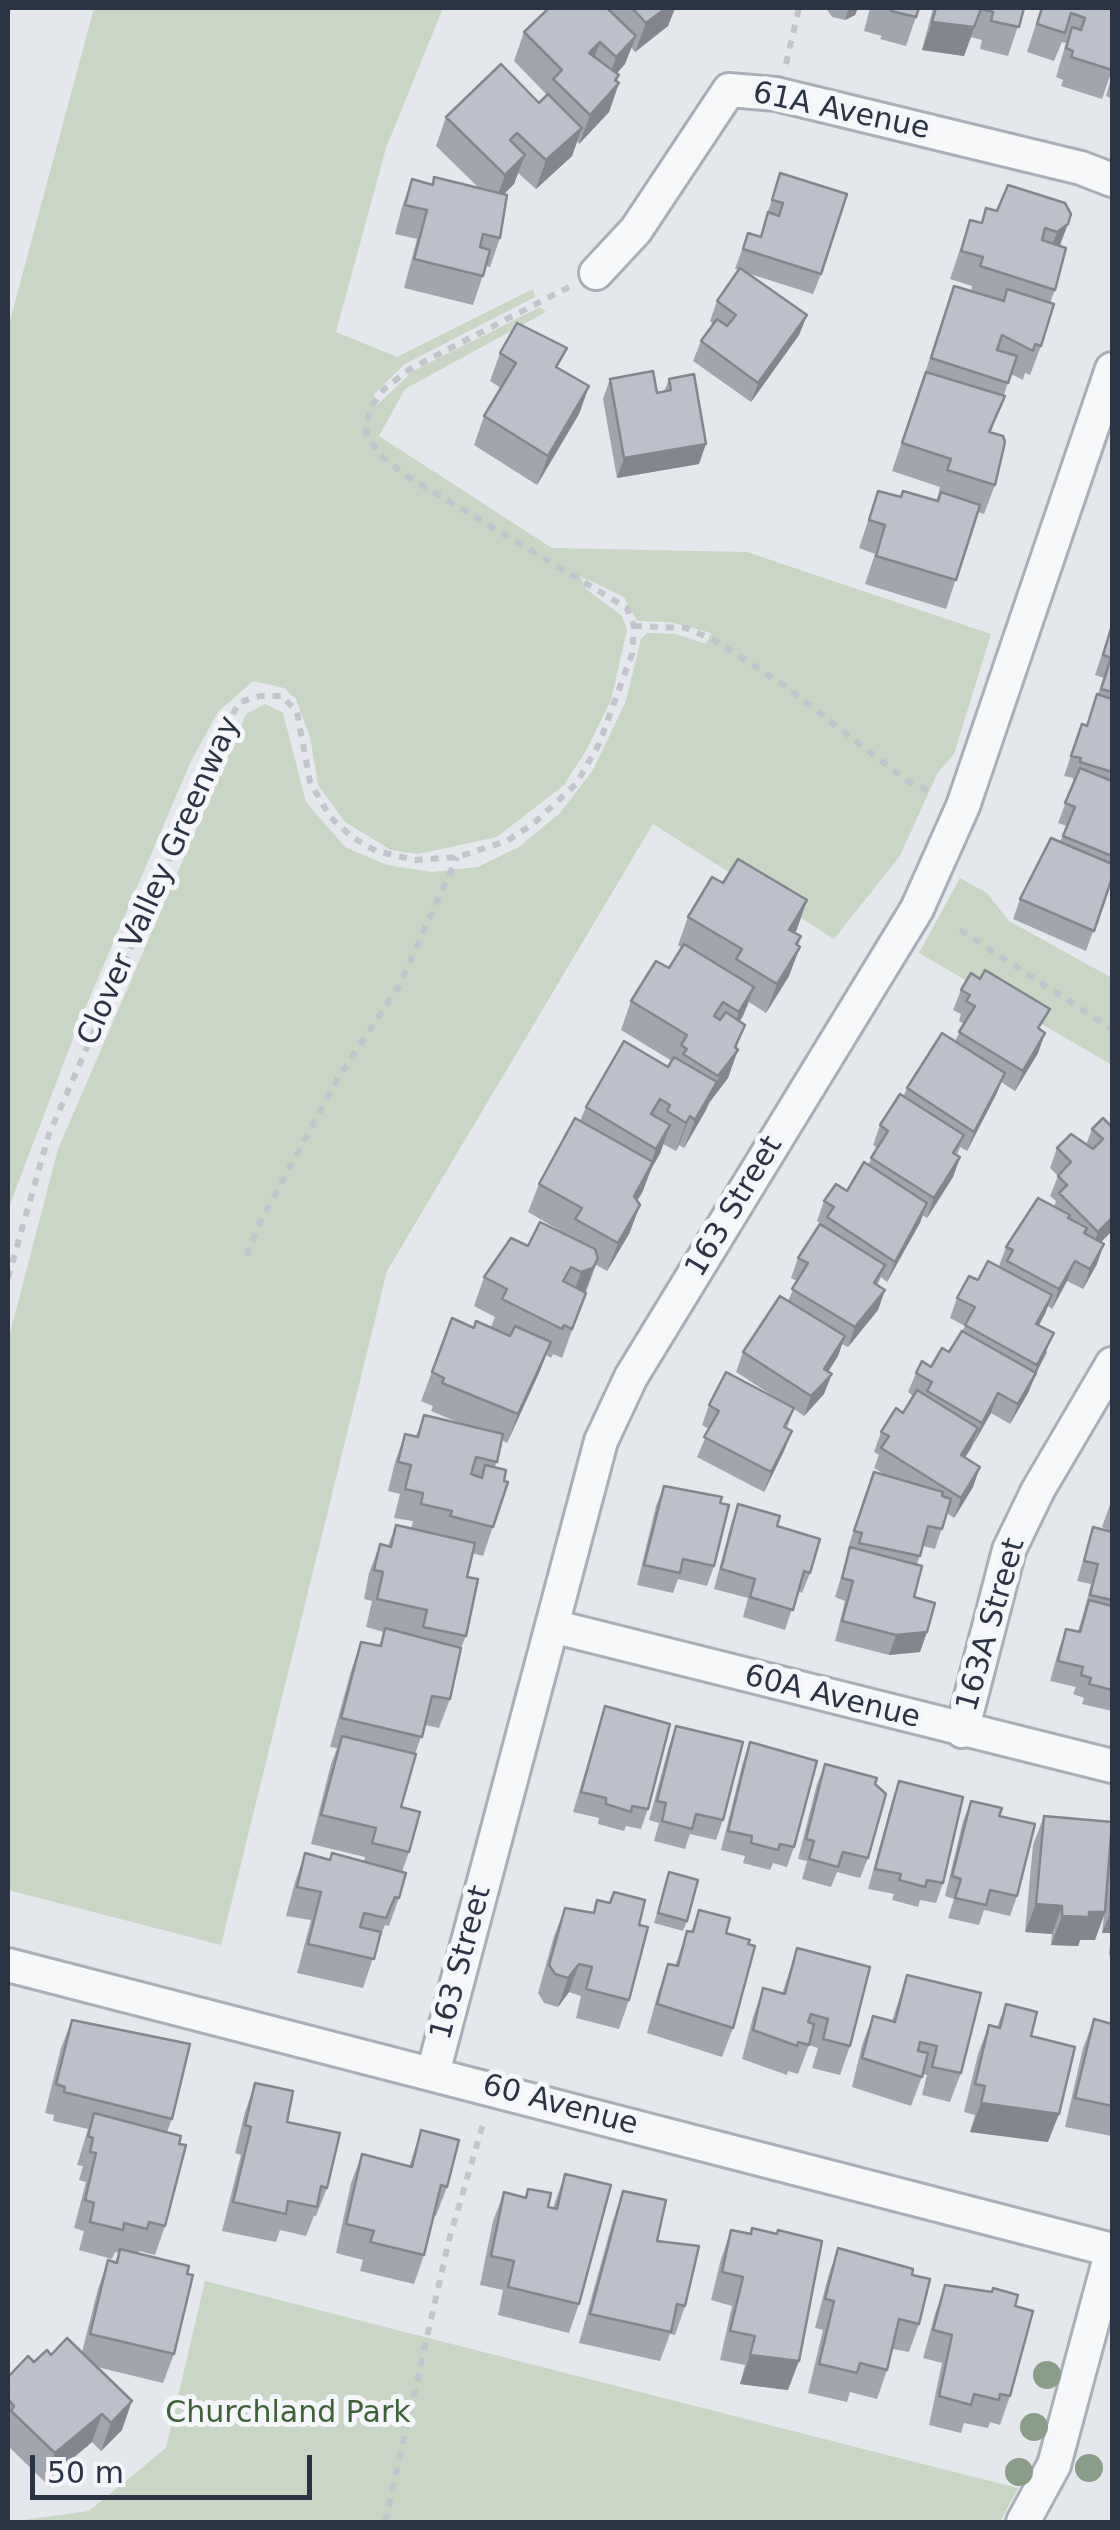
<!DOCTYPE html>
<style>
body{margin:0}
#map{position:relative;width:1120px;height:2530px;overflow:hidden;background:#e4e7ec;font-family:"DejaVu Sans",sans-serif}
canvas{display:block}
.frame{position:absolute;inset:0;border:10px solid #2b3445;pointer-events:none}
.scale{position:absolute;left:30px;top:2455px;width:282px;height:45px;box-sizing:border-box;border:5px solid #2b3445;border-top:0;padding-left:12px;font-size:30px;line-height:35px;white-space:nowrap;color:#2b3445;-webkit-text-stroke:8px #f4f6f9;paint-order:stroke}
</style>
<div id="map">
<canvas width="1120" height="2530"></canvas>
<div class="frame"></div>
<div class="scale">50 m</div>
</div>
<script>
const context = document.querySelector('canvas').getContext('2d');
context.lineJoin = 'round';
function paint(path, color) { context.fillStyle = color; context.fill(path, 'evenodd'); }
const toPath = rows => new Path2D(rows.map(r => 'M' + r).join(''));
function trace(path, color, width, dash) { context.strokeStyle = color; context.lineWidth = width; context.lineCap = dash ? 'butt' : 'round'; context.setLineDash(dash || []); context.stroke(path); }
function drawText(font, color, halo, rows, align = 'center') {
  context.font = font + ' "DejaVu Sans",sans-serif'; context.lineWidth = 10; context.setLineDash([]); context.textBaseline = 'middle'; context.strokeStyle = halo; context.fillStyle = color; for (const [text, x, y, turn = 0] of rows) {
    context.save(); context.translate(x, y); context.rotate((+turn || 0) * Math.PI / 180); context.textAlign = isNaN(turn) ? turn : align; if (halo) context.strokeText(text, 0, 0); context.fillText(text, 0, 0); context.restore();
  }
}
const green = toPath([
 [94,8,443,8,386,148,336,332,397,357,533,289,535,297,405,364,374,394,376,406,413,371,540,307,546,312,405,389,379,436,552,548,747,552,991,634,954,754,937,774,900,856,834,939,653,824,387,1271,221,1945,8,1890,8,1341,58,1149,246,714,265,704,283,713,306,802,345,847,387,865,432,872,478,867,519,847,560,813,593,770,626,701,641,639,647,633,676,634,706,644,711,633,670,622,637,621,624,597,580,576,586,589,622,616,627,630,611,700,587,749,564,785,497,837,418,854,391,850,345,822,318,785,310,737,296,699,284,688,253,681,218,712,191,761,78,1025,8,1210,8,328],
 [960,878,987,893,1009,921,1112,978,1112,1065,919,953],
 [205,2281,887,2455,1018,2488,1000,2522,8,2522,89,2511,166,2448]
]);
const path = toPath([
 [786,64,799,8],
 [634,626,686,628,714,640,785,686,906,780,931,792],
 [960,930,1112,1029],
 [247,1256,257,1228,338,1078,399,986,457,857],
 [8,1278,49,1134,238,703,260,696,282,696,297,712,310,782,330,817,352,837,376,851,415,860,457,857,507,841,533,824,576,784,599,744,632,654,634,626,627,608,405,475,378,453,366,433,369,410,384,389,410,369,569,287],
 [385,2522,449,2240,483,2124]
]);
const street = toPath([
 [596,273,636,230,729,90,776,94,1081,168,1112,180],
 [552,1626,1112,1766],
 [962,1731,1009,1550,1038,1490,1112,1364],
 [8,1965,1112,2250],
 [433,2073,601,1441,631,1377,917,909,963,806,1112,369],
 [1023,2522,1054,2465,1112,2250]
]);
const trees = [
 [1047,2375],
 [1034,2427],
 [1089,2468],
 [1019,2472]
];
const wall = toPath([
 [549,8,675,8,668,26,635,52,631,47,625,64,617,73,617,81,619,83,609,112,579,144,577,141,572,156,536,189,518,173,514,184,504,194,500,238,490,267,486,266,473,305,404,288,417,239,395,234,402,207,412,179,432,185,434,177,479,188,436,146,446,117,539,103,547,95,514,61,524,32],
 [826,8,858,8,855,15,845,20,832,17],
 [870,8,919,8,906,46,880,39,882,36,864,31],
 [933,8,1024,8,1008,56,980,49,982,40,971,37,964,56,922,50],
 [1041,8,1112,8,1112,70,1102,99,1061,86,1063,80,1056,77,1066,43,1062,42,1054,61,1027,52],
 [1112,75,1112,99,1106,96],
 [780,173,821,274,813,294,747,273,807,315,799,335,751,402,693,361,701,341,713,324,710,321,717,301,739,270,735,269,748,233,760,237],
 [1065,203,1055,290,1050,303,1041,346,1030,375,1025,373,1023,380,1011,374,991,432,995,485,984,514,978,512,946,609,865,584,875,554,859,548,878,491,901,497,937,501,938,499,937,499,940,487,892,471,954,286,971,291,972,286,950,279,970,220,981,223,986,208,997,211],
 [500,353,560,369,589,386,579,414,537,485,474,445,484,416,501,388,490,381],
 [610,379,657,393,664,392,669,379,699,464,617,478,603,399],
 [1112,624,1112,879,1086,951,1013,919,1020,899,1060,842,1067,826,1058,823,1073,783,1073,778,1064,776,1082,724,1086,726,1104,678,1095,675],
 [688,917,797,929,795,933,801,936,789,976,766,1013,749,1002,740,1021,736,1048,728,1078,709,1103,706,1110,684,1148,679,1145,676,1151,663,1144,637,1201,640,1205,629,1234,607,1271,596,1265,562,1358,553,1354,551,1358,546,1355,507,1443,502,1440,495,1467,504,1481,508,1482,483,1556,472,1553,467,1577,466,1636,460,1650,450,1699,439,1728,425,1725,415,1754,401,1807,409,1852,402,1872,399,1898,389,1926,385,1925,379,1940,363,1988,297,1973,311,1920,286,1916,295,1882,305,1853,330,1860,364,1862,365,1857,311,1844,331,1764,337,1748,330,1747,351,1671,361,1642,379,1646,384,1632,366,1627,372,1601,364,1599,369,1573,380,1544,388,1546,396,1525,411,1529,413,1521,394,1518,400,1494,388,1491,395,1462,405,1434,416,1436,424,1415,462,1424,431,1411,433,1406,421,1401,452,1318,474,1328,491,1327,495,1317,474,1306,484,1277,528,1246,569,1236,528,1212,539,1184,580,1121,586,1107,668,1067,672,1061,621,1030,631,1001,669,968,682,948,678,945],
 [961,990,1045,1033,1038,1053,1015,1091,1001,1082,967,1151,960,1147,957,1155,960,1157,953,1177,927,1218,922,1215,887,1282,881,1277,877,1286,885,1290,878,1310,848,1347,842,1344,838,1356,828,1372,824,1394,804,1416,794,1409,787,1428,792,1431,784,1451,764,1492,697,1457,709,1429,702,1425,709,1405,781,1401,736,1372,743,1352,788,1301,797,1281,791,1278,798,1258,824,1226,817,1221,824,1201,847,1191,868,1165,877,1148,873,1145,880,1125,903,1097,907,1088,955,1041,964,1024,959,1021,961,1014,953,1010],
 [1103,1118,1112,1231,1101,1242,1097,1264,1083,1289,1067,1281,1052,1309,1048,1306,1039,1325,1047,1353,1034,1376,1028,1393,1010,1424,991,1413,965,1458,973,1487,954,1518,947,1513,935,1549,923,1546,917,1564,914,1597,927,1632,920,1652,889,1655,835,1641,845,1601,835,1597,849,1551,847,1551,866,1492,887,1476,874,1468,879,1455,874,1452,881,1432,903,1413,913,1396,908,1392,916,1373,931,1367,949,1352,962,1331,965,1326,950,1318,957,1298,978,1280,999,1266,1006,1247,1054,1207,1056,1201,1050,1196,1058,1176,1050,1168,1057,1148,1086,1145,1092,1129],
 [664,1486,714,1566,707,1586,678,1579,673,1593,637,1585,656,1506],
 [1112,1499,1112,1532,1102,1527],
 [738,1504,777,1526,810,1573,802,1593,798,1591,785,1630,743,1617,748,1598,714,1589,731,1524],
 [1093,1527,1112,1532,1112,1711,1082,1704,1084,1698,1073,1694,1076,1687,1050,1681,1059,1649,1066,1629,1078,1631,1083,1615,1091,1584,1077,1581],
 [605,1706,648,1809,641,1829,626,1826,624,1831,598,1824,599,1818,573,1812],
 [676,1726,723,1820,716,1840,690,1834,685,1849,654,1841,659,1823,649,1820,669,1746],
 [750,1742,794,1847,787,1867,773,1863,770,1870,743,1863,745,1856,721,1850,743,1762],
 [825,1764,868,1858,860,1878,837,1872,831,1887,802,1879,807,1861,798,1859,817,1784],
 [899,1781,943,1883,936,1903,920,1900,918,1907,892,1900,894,1894,868,1889,892,1801],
 [971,1801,999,1816,1017,1896,1010,1916,984,1910,979,1925,948,1918,954,1899,945,1896,963,1821],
 [1044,1816,1111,1848,1112,1843,1112,1955,1109,1955,1111,1933,1102,1933,1104,1915,1095,1940,1080,1940,1078,1946,1051,1945,1052,1934,1025,1932,1033,1845],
 [669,1872,687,1921,683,1931,654,1923],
 [614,1892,639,1925,629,2000,619,2029,576,2018,581,1996,569,1992,558,2007,544,2003,538,1993,554,1936,565,1908,593,1913,597,1900,610,1903],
 [699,1910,726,1933,733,2028,722,2057,647,2033,658,1993,668,1964,675,1966,687,1931,691,1932],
 [797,1948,850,2046,840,2075,812,2068,818,2048,809,2045,798,2074,788,2071,787,2075,742,2059,753,2017,763,1988,782,1994],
 [907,1975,961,2073,950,2102,922,2095,927,2075,923,2074,911,2106,852,2087,862,2045,873,2016,892,2021],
 [1006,2004,1031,2036,1048,2142,970,2132,975,2115,964,2112,978,2054,989,2025,997,2027],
 [1094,2019,1112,2024,1112,2136,1065,2127,1083,2048],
 [72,2020,172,2119,167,2132,165,2226,155,2255,139,2251,138,2254,187,2274,174,2354,163,2383,97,2367,122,2430,101,2451,92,2442,45,2482,8,2446,8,2377,51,2355,82,2352,98,2289,108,2260,115,2262,119,2253,115,2252,112,2259,79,2250,84,2231,74,2228,86,2182,79,2180,83,2166,77,2165,88,2129,53,2121,54,2115,45,2113,61,2048],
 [255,2083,287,2122,327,2188,316,2216,314,2216,306,2236,280,2230,276,2242,222,2231,241,2155,235,2153,245,2112],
 [421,2130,447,2187,436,2216,434,2215,424,2255,414,2284,360,2271,363,2260,336,2253,351,2183,362,2154,409,2167],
 [565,2174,579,2304,569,2333,498,2315,503,2290,480,2285,493,2221,504,2192,553,2208],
 [623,2191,657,2241,685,2306,675,2335,670,2334,660,2361,579,2343,613,2220],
 [731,2230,788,2390,740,2384,745,2365,720,2360,732,2306,711,2300,721,2259],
 [838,2248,912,2275,919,2324,909,2352,892,2349,887,2370,877,2399,850,2392,847,2402,808,2393,823,2330,815,2328,828,2277],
 [945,2285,1015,2306,1010,2396,1000,2425,990,2422,988,2428,964,2423,961,2433,929,2425,942,2363,923,2358,935,2314]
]);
const shadedWall = toPath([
 [666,8,675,8,668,26,635,52,646,23],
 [849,8,858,8,855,15,845,20],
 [981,9,964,56,922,50,932,22],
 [636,36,625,64,606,85,616,57],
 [600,42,590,70,589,53],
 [619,75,614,89,619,83,609,112,579,144,590,115],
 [582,128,572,156,536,189,546,160],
 [525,155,514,184,495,203,505,175],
 [1068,224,1057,253,1046,261,1057,232],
 [807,315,799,335,751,402,758,383],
 [589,386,579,414,537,485,548,456],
 [706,444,699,464,617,478,624,458],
 [807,900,797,929,779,958,789,930],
 [801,936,792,959,800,947,789,976,766,1013,777,984],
 [754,987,743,1016,728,1040,739,1012],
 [745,1025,733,1056,738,1050,728,1078,709,1103,706,1110,684,1148,695,1120,715,1085],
 [1045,1033,1038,1053,1015,1091,1023,1071],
 [1005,1073,997,1093,967,1151,974,1132],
 [690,1116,679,1145,676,1151,686,1123],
 [670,1125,660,1154,651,1169,643,1191,624,1224,634,1196,648,1172,656,1149],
 [960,1157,953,1177,927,1218,934,1198],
 [927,1203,920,1223,887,1282,895,1262],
 [640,1205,629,1234,607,1271,618,1243],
 [1112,1218,1112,1231,1091,1252,1098,1232],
 [1104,1244,1097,1264,1083,1289,1090,1269],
 [598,1258,583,1296,571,1301,581,1272],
 [1075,1261,1067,1281,1052,1309,1059,1289],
 [885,1290,878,1310,848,1347,855,1327],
 [1052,1295,1045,1314,1029,1344,1036,1324],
 [1054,1333,1028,1393,1010,1424,1018,1404,1032,1380,1037,1365],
 [845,1336,838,1356,817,1389,824,1369],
 [551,1342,540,1371,507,1443,518,1414],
 [832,1374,824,1394,804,1416,811,1396],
 [998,1393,991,1413,974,1443,982,1423],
 [978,1428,971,1448,954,1475,961,1455],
 [792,1431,784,1451,764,1492,771,1472],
 [980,1467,973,1487,954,1518,961,1498],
 [927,1632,920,1652,889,1655,896,1635],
 [1036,1904,1062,1906,1052,1934,1025,1932],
 [1089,1912,1105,1912,1095,1940,1080,1940,1078,1946,1051,1945,1062,1916],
 [1110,1913,1112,1913,1112,1930,1111,1933,1102,1933],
 [579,1964,569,1992,558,2007,568,1978],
 [981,2103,1059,2114,1048,2142,970,2132],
 [750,2355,799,2361,788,2390,740,2384],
 [132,2401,122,2430,101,2451,111,2423],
 [102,2414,92,2442,45,2482,55,2453]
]);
const building = toPath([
 [549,8,607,8,636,36,616,57,600,42,589,53,619,75,615,80,619,83,590,115,553,79,562,70,524,32,549,8],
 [632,8,666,8,646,23,632,8],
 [892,8,919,8,916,17,891,11,892,8],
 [936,8,1024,8,1019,27,991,21,993,12,981,9,974,27,932,22,936,8],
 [1042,8,1112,8,1112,70,1071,57,1073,51,1066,48,1072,27,1081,30,1085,18,1071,13,1065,33,1037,24,1042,8],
 [501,64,539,103,548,94,582,128,546,160,517,133,510,140,525,155,505,175,446,117,501,64],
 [780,173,847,194,821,274,743,249,748,233,761,237,768,212,779,216,783,203,772,200,780,173],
 [434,177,507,195,500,238,483,234,480,247,490,250,483,276,414,259,427,210,405,205,412,179,433,185,434,177],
 [1008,185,1065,203,1071,214,1068,224,1057,232,1045,228,1042,240,1066,248,1055,290,980,266,983,257,961,251,970,220,982,223,986,208,997,211,1008,185],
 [740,268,807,315,758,383,701,341,717,319,727,326,736,315,717,301,740,268],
 [954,286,1004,301,1007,289,1054,304,1041,346,1035,344,1033,351,1002,335,997,350,1017,356,1008,383,931,358,954,286],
 [517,323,567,348,556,367,589,386,548,456,484,416,516,363,500,353,517,323],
 [653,371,657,393,671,390,669,379,694,374,706,444,624,458,610,379,653,371],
 [926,372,1005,396,989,432,1003,436,1005,442,995,485,947,470,951,459,902,443,926,372],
 [878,491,901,497,903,491,938,501,941,492,980,505,956,580,876,556,885,525,869,520,878,491],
 [1112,625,1112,692,1101,689,1111,658,1103,655,1112,625],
 [1097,694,1112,699,1112,772,1080,762,1081,758,1071,756,1082,724,1087,726,1097,694],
 [1080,768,1112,781,1112,856,1063,836,1075,807,1065,803,1080,768],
 [1051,838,1112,864,1112,878,1094,931,1020,899,1051,838],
 [738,859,807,900,789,930,801,936,796,944,800,947,777,984,736,959,742,949,688,917,712,877,723,883,738,859],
 [684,944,754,987,739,1012,723,1002,714,1016,720,1020,726,1012,745,1025,735,1047,738,1050,718,1076,683,1054,687,1049,681,1045,687,1035,631,1001,656,961,669,968,684,944],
 [985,970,1050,1009,1038,1028,1045,1033,1023,1071,959,1032,975,1006,966,1001,970,995,961,990,971,973,980,979,985,970],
 [942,1033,1005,1073,974,1132,907,1088,942,1033],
 [624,1041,668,1067,674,1057,717,1082,695,1120,690,1116,686,1123,667,1111,670,1105,660,1099,651,1114,670,1125,656,1149,586,1107,624,1041],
 [900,1094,964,1135,953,1153,960,1157,934,1198,871,1158,888,1131,880,1125,900,1094],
 [575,1118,653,1162,634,1196,640,1205,618,1243,575,1219,582,1208,539,1184,575,1118],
 [1103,1118,1112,1127,1112,1218,1098,1232,1059,1193,1067,1185,1058,1176,1071,1162,1057,1148,1071,1134,1093,1149,1103,1139,1092,1129,1103,1118],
 [864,1162,927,1203,895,1262,827,1217,834,1207,824,1201,836,1184,847,1191,864,1162],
 [1038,1198,1070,1215,1068,1218,1087,1228,1084,1233,1104,1244,1090,1269,1075,1261,1059,1289,1007,1261,1013,1250,1006,1247,1038,1198],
 [540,1222,595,1249,598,1258,593,1268,581,1272,571,1267,563,1281,586,1293,572,1329,564,1325,562,1329,502,1299,507,1289,484,1277,511,1238,528,1246,540,1222],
 [820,1224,885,1265,874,1283,885,1290,855,1327,792,1289,808,1263,798,1258,820,1224],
 [988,1261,1052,1295,1036,1324,1054,1333,1037,1365,965,1325,975,1307,957,1298,969,1276,978,1280,988,1261],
 [780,1296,845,1336,824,1369,832,1374,811,1396,743,1352,780,1296],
 [452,1318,474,1328,476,1321,510,1336,515,1326,551,1342,518,1414,442,1383,444,1378,432,1372,452,1318],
 [962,1331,1036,1373,1018,1404,998,1393,982,1423,927,1391,932,1382,916,1373,922,1361,931,1367,942,1348,949,1352,962,1331],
 [726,1372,794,1408,784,1427,792,1431,771,1472,704,1437,719,1411,709,1405,726,1372],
 [917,1390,978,1428,961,1455,980,1467,961,1498,881,1448,889,1436,881,1432,896,1408,903,1413,917,1390],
 [424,1415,503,1434,497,1462,476,1457,471,1474,482,1478,485,1465,506,1470,504,1481,508,1482,493,1527,450,1516,452,1511,421,1504,423,1493,405,1489,411,1465,398,1462,405,1434,418,1437,424,1415],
 [874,1472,943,1492,942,1496,951,1499,942,1529,928,1526,920,1556,859,1543,862,1533,854,1531,874,1472],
 [664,1486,722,1497,720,1503,729,1505,714,1566,683,1559,680,1573,644,1565,664,1486],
 [738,1504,780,1516,777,1526,820,1539,810,1573,804,1571,793,1610,750,1597,755,1579,721,1569,738,1504],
 [396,1525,475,1543,467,1577,478,1579,466,1636,423,1627,427,1610,377,1599,383,1572,374,1570,380,1544,391,1547,396,1525],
 [1093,1527,1112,1532,1112,1600,1090,1595,1098,1564,1084,1561,1093,1527],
 [850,1547,922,1566,914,1597,935,1603,927,1632,896,1635,842,1621,853,1581,842,1578,850,1547],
 [1089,1600,1112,1606,1112,1690,1089,1684,1091,1678,1081,1675,1083,1667,1058,1661,1066,1629,1080,1632,1089,1600],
 [385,1628,461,1648,450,1699,432,1696,422,1737,341,1718,361,1642,381,1646,385,1628],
 [605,1706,670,1724,648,1809,632,1806,631,1812,606,1804,606,1798,581,1792,605,1706],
 [676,1726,743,1742,723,1820,696,1814,692,1829,662,1821,666,1803,657,1801,676,1726],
 [342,1736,416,1754,401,1807,420,1812,409,1852,372,1843,376,1828,321,1815,342,1736],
 [750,1742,817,1761,794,1847,780,1844,778,1850,751,1843,752,1836,728,1831,750,1742],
 [825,1764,877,1778,875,1784,886,1794,868,1858,843,1852,838,1867,809,1859,814,1841,806,1839,825,1764],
 [899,1781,963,1797,943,1883,927,1880,925,1887,899,1880,901,1874,875,1869,899,1781],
 [971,1801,1002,1808,999,1816,1035,1824,1017,1896,990,1890,986,1905,955,1898,961,1879,952,1876,971,1801],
 [1044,1816,1112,1822,1105,1912,1089,1912,1089,1917,1062,1916,1062,1906,1036,1904,1044,1816],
 [305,1853,330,1860,332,1853,406,1873,399,1898,395,1897,386,1918,364,1913,360,1927,381,1932,374,1959,308,1944,321,1892,297,1887,305,1853],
 [669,1872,698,1880,687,1921,658,1913,669,1872],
 [1112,1875,1112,1913,1110,1913,1112,1875],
 [614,1892,645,1900,639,1925,648,1927,629,2000,586,1989,592,1967,579,1964,568,1978,555,1974,549,1965,565,1908,594,1913,597,1900,610,1903,614,1892],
 [699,1910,730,1918,726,1933,750,1940,748,1944,755,1946,733,2028,657,2004,668,1964,678,1966,687,1931,693,1932,699,1910],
 [797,1948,870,1967,850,2046,823,2039,828,2019,811,2014,808,2022,814,2024,809,2045,798,2042,797,2046,753,2030,763,1988,785,1994,797,1948],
 [907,1975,981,1993,961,2073,932,2067,937,2046,920,2042,918,2051,928,2053,922,2077,862,2058,873,2016,895,2022,907,1975],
 [1006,2004,1037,2012,1031,2036,1075,2047,1059,2114,981,2103,985,2086,975,2084,989,2025,1000,2028,1006,2004],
 [1094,2019,1112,2024,1112,2106,1075,2098,1094,2019],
 [72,2020,190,2044,172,2119,64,2092,65,2087,56,2084,72,2020],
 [255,2083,293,2091,287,2122,340,2133,327,2188,321,2186,317,2207,288,2201,286,2214,233,2202,251,2127,245,2125,255,2083],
 [94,2113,181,2136,179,2144,186,2145,165,2226,149,2222,147,2229,124,2223,123,2230,90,2222,94,2203,85,2200,96,2153,90,2152,93,2138,88,2136,94,2113],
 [421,2130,459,2140,447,2187,441,2185,424,2255,370,2242,374,2231,346,2224,362,2154,412,2167,421,2130],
 [565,2174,611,2185,579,2304,508,2287,514,2261,491,2256,504,2192,526,2198,528,2189,551,2193,548,2207,557,2209,565,2174],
 [623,2191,666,2200,657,2241,699,2246,685,2306,677,2304,671,2332,590,2314,623,2191],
 [752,2228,777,2234,778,2230,822,2241,799,2361,750,2355,755,2336,730,2331,743,2277,722,2272,731,2230,751,2234,752,2228],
 [838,2248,913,2269,912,2275,930,2279,919,2324,899,2319,887,2370,860,2363,857,2373,819,2364,834,2301,825,2299,838,2248],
 [120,2249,189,2266,187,2274,193,2275,174,2354,90,2334,108,2260,117,2263,120,2249],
 [945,2285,992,2292,993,2288,1018,2295,1015,2306,1033,2311,1010,2396,1000,2394,999,2400,974,2394,971,2405,939,2396,952,2335,933,2330,945,2285],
 [67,2338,132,2401,111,2423,102,2414,55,2453,11,2411,14,2406,8,2399,8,2377,28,2356,34,2362,47,2350,51,2355,67,2338]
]);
const streetNames = [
 ["61A Avenue",841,112,12],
 ["Clover Valley Greenway",160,881,-66],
 ["163 Street",735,1207,-59],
 ["163A Street",992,1625,-74],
 ["60A Avenue",832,1698,14],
 ["163 Street",462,1963,-75],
 ["60 Avenue",560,2106,15]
];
const parkNames = [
 ["Churchland Park",288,2414]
];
paint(green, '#c9d6c5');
trace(street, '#a9aeb7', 38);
trace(path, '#c2c5cb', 6, [8, 8]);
trace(street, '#f7f8fa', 32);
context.fillStyle = '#899d89';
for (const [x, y] of trees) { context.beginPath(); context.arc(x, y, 14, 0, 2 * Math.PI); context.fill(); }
paint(wall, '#a1a5ae');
paint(shadedWall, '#83868d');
paint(building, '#bbc0ca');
trace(building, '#83868d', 2.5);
drawText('30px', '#2b3445', '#f4f6f9', streetNames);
drawText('30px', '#3f6138', '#f4f6f9', parkNames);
</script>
